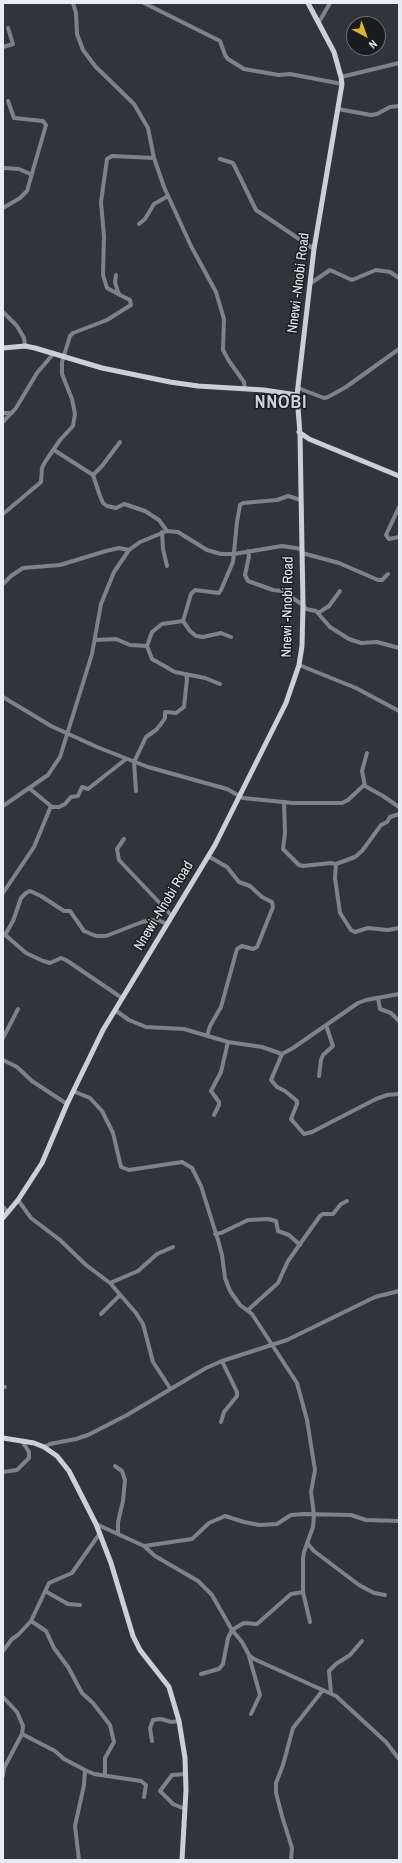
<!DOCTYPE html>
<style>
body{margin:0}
#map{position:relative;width:402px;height:1863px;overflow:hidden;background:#30343b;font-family:"Archivo Narrow",sans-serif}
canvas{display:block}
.frame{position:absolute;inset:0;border:4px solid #e9ecf0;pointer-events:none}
.north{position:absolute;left:346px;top:16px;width:40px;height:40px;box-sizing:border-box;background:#1a1c1f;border:1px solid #6d6f73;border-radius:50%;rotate:139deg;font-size:11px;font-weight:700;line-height:16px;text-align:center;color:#e9ecf0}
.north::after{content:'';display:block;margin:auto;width:14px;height:18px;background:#d7b434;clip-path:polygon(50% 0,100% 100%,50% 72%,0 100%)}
</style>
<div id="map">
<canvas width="402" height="1863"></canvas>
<div class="frame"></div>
<div class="north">N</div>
</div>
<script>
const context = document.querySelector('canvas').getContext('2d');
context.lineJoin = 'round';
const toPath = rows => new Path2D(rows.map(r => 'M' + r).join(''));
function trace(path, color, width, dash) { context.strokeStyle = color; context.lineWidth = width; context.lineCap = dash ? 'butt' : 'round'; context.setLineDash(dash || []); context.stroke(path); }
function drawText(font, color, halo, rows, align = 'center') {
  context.font = font + ' "Archivo Narrow",sans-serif'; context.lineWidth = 3; context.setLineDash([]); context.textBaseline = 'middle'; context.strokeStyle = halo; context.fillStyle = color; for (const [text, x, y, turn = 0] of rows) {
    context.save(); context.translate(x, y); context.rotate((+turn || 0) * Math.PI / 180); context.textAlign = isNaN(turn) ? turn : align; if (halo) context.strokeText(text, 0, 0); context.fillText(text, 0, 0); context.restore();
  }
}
const minor = toPath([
 [73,3,76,13,77,34,83,50,95,66,134,104,148,128,154,158,164,187,191,246,216,292,224,319,223,350,229,361,244,382,245,389],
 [144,3,220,41,225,55,228,59,244,69,279,75,290,74,342,84],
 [319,22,330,3],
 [3,47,13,44,8,28],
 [341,77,399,63],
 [338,109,371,115,377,114,390,107,399,106],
 [220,159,233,163,256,210,314,249],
 [3,168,19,169,30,174],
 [3,208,20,198,27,191,46,125,43,121,14,118,8,101],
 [139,224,145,219,154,204,168,196],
 [311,283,330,270,352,280,376,270,390,272,399,278],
 [120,295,107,288,103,275,104,236,101,202,107,159,112,156,154,158],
 [3,312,17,326,24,338,25,346],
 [298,388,324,398,328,397,346,387,399,349],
 [3,413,12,413],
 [3,422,16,408,37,373,54,353],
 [54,450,93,475,100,496,103,503,107,506,116,508,124,504,145,511,159,520,167,531],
 [93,475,102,466,120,442],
 [399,507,386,535,389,539,399,537],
 [3,514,41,482,42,468,45,462,60,440,73,426,75,414,72,399,62,374,62,362,70,336,73,333,107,320,131,305,130,300,120,295,118,292,115,282,116,275],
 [162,532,163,549,167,566],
 [248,551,249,556,245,575,248,581,273,590,282,591,303,605,306,609,316,611,330,627,349,639,361,643,377,642,399,648],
 [302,553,339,563,378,580,382,580,388,574],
 [3,584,11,576,23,568,60,565,106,551,119,548,129,550],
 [318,613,329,606,340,591],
 [183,621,162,624,152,632,147,646,152,659,175,672,205,678,220,684],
 [231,637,221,633,203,637,196,636,190,631,183,621,191,594,195,590,219,593,221,590,233,562,237,522,240,505,243,503,277,500,288,496,301,500],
 [95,640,116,639,130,645,147,646],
 [299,665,356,688,399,711],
 [3,697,51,726,97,747,148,767,227,789,243,798,293,803,342,803,348,800,363,786,365,786,383,796,399,807],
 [365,786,362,771,367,753],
 [29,788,52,807,59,807,65,804,71,797,78,796,82,787,88,789,126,759],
 [136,791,134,762,146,737,156,730,161,724,165,718,165,712,176,713,184,707,187,679,186,675],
 [284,802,285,833,283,849,299,865,303,866,331,863,336,864,355,857,362,851,381,825,387,822,390,817,399,814],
 [3,806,48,775,60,757,92,654,101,604,114,572,129,550,140,542,167,531,178,532,207,550,221,554,234,554,282,546,302,549],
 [124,839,117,849,119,860,172,916],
 [336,864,335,878,340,913,351,930,355,932,368,928,388,930,399,928],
 [3,893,34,847,51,806],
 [3,933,26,953,43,961,50,963,61,958,66,960,122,998],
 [5,935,13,921,21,898,26,893,30,891,41,896,64,911,70,911,84,931,96,936,106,936,142,922,152,920,158,920,167,924],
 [378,998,380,1009,391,1013,399,1021],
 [115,1010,129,1020,146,1027,184,1029,228,1042,262,1047,282,1054,293,1048,358,1003,366,1000,399,994],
 [207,1036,210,1026,221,1007,237,949,242,946,253,949,257,947,273,907,272,902,262,897,250,886,239,882,227,867,208,856],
 [3,1038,18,1009],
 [282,1054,271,1080,277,1087,285,1091,297,1101,297,1104,291,1119,304,1134,312,1132,376,1099,387,1095,399,1094],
 [3,1060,17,1067,32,1081,67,1104],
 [319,1076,321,1060,323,1055,333,1046,326,1025],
 [73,1091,90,1098,102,1111,113,1133,121,1167,129,1170,182,1162,192,1168,201,1186,218,1240,222,1255,225,1278,230,1291,240,1305,252,1314,297,1383,307,1420,315,1470,311,1492,314,1515,313,1527,304,1552,303,1558,303,1592,310,1622],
 [214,1115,219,1105,219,1102,211,1091,221,1072,228,1042],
 [18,1200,31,1218,60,1240,86,1265,110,1283,136,1313,143,1324,153,1362,170,1388],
 [3,1207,8,1212],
 [215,1234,221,1233,248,1220,268,1219,276,1221,278,1231,289,1235,300,1245],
 [110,1283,138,1271,157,1254,173,1247],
 [248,1310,278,1283,288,1261,320,1216,323,1214,333,1214,341,1204,347,1201],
 [101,1314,120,1295],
 [3,1387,5,1387],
 [221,1422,224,1412,237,1396,237,1392,222,1361],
 [44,1447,50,1444,76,1439,88,1435,127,1415,206,1368,222,1361,287,1340,375,1297,399,1291],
 [115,1466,122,1471,125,1480,123,1501,118,1522,118,1533],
 [3,1472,17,1470,29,1458,29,1452,22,1441],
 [96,1524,144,1546,155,1556,198,1581,212,1595,232,1630,242,1642,249,1655,254,1659,336,1696,386,1742,399,1759],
 [307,1543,314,1551,359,1585,374,1593,385,1595],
 [144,1546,192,1539,209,1523,225,1516,244,1522,259,1525,277,1524,291,1515,304,1514,351,1515,366,1520,399,1521],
 [45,1591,68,1604,80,1605],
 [31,1621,46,1631,54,1648,68,1667,82,1693,93,1703,110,1725,114,1742,105,1758,105,1775],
 [3,1651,12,1639,18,1635,31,1621,49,1583,72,1573,100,1533],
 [249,1656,260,1695,251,1714],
 [201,1674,219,1669,223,1664,228,1638,232,1630,244,1623,257,1624,291,1594,303,1592],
 [331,1693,329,1671,336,1664,350,1655,362,1641],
 [3,1697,17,1712,23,1726,22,1734,4,1768,3,1776],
 [22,1734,55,1751,64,1759,85,1770,94,1774,141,1781,146,1785,144,1797],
 [152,1741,150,1728,153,1720,161,1719,171,1722,179,1721],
 [185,1809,173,1804,160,1791,172,1775,186,1774],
 [79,1860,75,1826,84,1785,85,1770],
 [291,1860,292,1848,282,1816,276,1793,276,1783,283,1765,293,1728,323,1690]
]);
const major = toPath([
 [3,348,25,346,35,348,102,368,170,382,198,386,264,390,297,395],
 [299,432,309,439,399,476],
 [3,1218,18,1200,42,1163,67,1104,103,1030,215,845,286,703,299,665,302,646,303,605,300,434,297,395,314,249,342,84,341,77,334,52,308,3],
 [3,1438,34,1443,44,1447,57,1456,69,1471,96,1524,111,1563,133,1636,140,1650,169,1687,179,1721,185,1758,186,1790,182,1860]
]);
const streetNames = [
 ["Nnewi -Nnobi Road",299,283,-83],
 ["Nnewi -Nnobi Road",288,607,-89],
 ["Nnewi -Nnobi Road",164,906,-59]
];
const districtNames = [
 ["NNOBI",281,403]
];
trace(minor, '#808286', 4);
trace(major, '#cbd0d7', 5);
drawText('14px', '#e9ecf0', '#1a1c1f', streetNames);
context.letterSpacing = '1px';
drawText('bold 18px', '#cdd2db', '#1a1c1f', districtNames);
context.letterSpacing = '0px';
</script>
